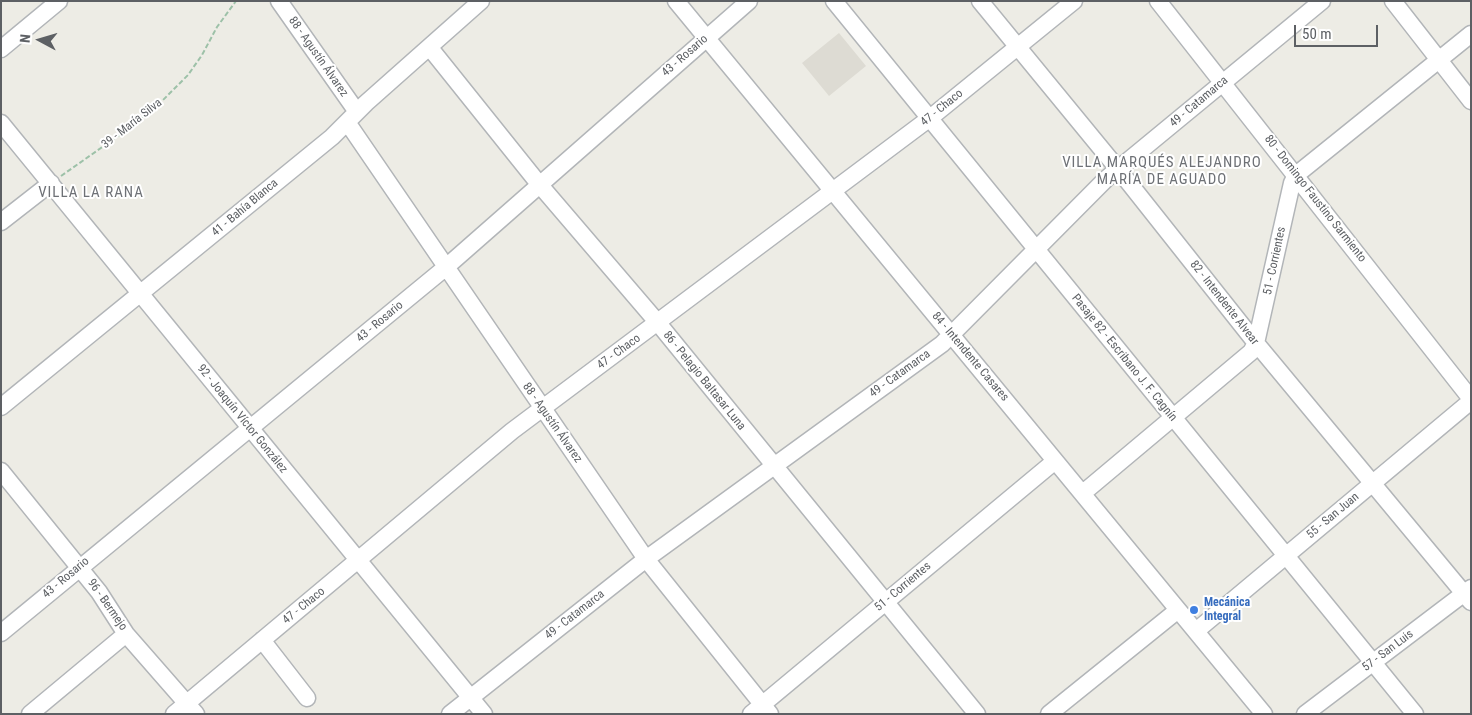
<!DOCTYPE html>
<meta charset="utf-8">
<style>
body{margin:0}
#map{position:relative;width:1472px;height:715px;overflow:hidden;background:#edece5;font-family:"Roboto Condensed",sans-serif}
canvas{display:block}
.frame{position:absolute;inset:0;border:2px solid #5d6064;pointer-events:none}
.north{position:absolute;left:15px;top:15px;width:50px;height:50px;-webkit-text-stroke:4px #fff;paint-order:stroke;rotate:276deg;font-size:14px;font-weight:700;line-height:20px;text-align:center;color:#5d6064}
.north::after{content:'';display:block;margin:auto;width:18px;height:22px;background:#5d6064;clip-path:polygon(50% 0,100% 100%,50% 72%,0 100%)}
.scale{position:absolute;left:1294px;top:25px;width:84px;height:22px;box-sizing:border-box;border:2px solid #5d6064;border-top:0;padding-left:6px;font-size:15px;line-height:18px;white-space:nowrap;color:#5d6064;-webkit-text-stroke:4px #fff;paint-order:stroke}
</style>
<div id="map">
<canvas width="1472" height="715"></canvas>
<div class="frame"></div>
<div class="north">N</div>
<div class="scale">50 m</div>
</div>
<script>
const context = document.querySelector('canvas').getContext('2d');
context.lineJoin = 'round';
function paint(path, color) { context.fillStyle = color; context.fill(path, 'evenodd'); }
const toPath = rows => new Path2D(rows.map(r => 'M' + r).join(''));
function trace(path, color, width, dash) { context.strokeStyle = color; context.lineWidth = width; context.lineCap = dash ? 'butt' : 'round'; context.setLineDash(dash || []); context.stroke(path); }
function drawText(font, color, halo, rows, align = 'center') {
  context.font = font + ' "Roboto Condensed",sans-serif'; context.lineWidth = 4; context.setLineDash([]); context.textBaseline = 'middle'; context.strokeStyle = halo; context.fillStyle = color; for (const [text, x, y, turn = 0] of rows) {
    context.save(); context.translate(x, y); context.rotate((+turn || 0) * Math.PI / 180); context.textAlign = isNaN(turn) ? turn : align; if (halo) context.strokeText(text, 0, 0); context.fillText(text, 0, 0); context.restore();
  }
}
const education = toPath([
 [839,33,866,66,829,96,802,63]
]);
const path = toPath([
 [61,176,128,129,160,103,188,75,202,55,217,27,236,1]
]);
const minor = toPath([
 [279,1,357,112],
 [676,1,1264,714],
 [834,1,1415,714],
 [980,1,1118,169,1256,343,1471,602],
 [1158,1,1471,399],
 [1393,1,1471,101],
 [430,48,539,184,658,323,977,714],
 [1,49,59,1],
 [347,122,646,559,770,714],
 [1,123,484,714],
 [1,222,51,183],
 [1,407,332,137,366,103,481,1],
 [1,471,99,592,126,634,196,714],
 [1083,493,1251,352,1256,343,1292,183,1296,175,1471,34],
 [1196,631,1471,401],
 [1,633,445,268,749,1],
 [262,640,307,698],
 [30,714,126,634],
 [174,714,512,431,930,118,1074,1],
 [450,714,646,559,942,344,1106,179,1322,1],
 [751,714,1055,461],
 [1049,714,1178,610],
 [1305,714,1471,588]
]);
const markers = [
 [1194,610,5,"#3f7fe0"]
];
const streetNames = [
 ["43 - Rosario",685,56,-41],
 ["88 - Agustín Álvarez",318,57,55],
 ["49 - Catamarca",1199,102,-40],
 ["47 - Chaco",942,108,-39],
 ["39 - María Silva",132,124,-38],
 ["80 - Domingo Faustino Sarmiento",1315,199,52],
 ["41 - Bahía Blanca",245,208,-40],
 ["51 - Corrientes",1275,261,-78],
 ["82 - Intendente Alvear",1224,303,52],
 ["43 - Rosario",380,322,-40],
 ["47 - Chaco",619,352,-36],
 ["84 - Intendente Casares",970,357,50],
 ["Pasaje 82 - Escribano J. F. Cagnín",1124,358,51],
 ["49 - Catamarca",900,374,-36],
 ["86 - Pelagio Baltasar Luna",704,381,51],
 ["92 - Joaquín Víctor González",242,419,51],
 ["88 - Agustín Álvarez",552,423,55],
 ["55 - San Juan",1333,516,-40],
 ["43 - Rosario",66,578,-40],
 ["51 - Corrientes",903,587,-40],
 ["96 - Bermejo",107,605,55],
 ["47 - Chaco",304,606,-39],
 ["49 - Catamarca",575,615,-38],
 ["57 - San Luis",1388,651,-37]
];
const shopNames = [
 ["Mecánica",1204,603],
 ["Integral",1204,617]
];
const quarterNames = [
 ["VILLA MARQUÉS ALEJANDRO",1162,163],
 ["MARÍA DE AGUADO",1162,180],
 ["VILLA LA RANA",91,193]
];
paint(education, '#dddbd3');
trace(minor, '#b2b5b8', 19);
trace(path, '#9dc1a8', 2, [5, 2.5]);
trace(minor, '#fff', 16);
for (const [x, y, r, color] of markers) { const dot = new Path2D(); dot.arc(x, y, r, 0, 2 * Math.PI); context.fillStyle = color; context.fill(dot); trace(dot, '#fff', 2); }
drawText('12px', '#5d6064', '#fff', streetNames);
drawText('bold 12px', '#366cbe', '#fff', shopNames, 'left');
context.letterSpacing = '1px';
drawText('15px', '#6e7176', '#fff', quarterNames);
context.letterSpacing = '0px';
</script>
